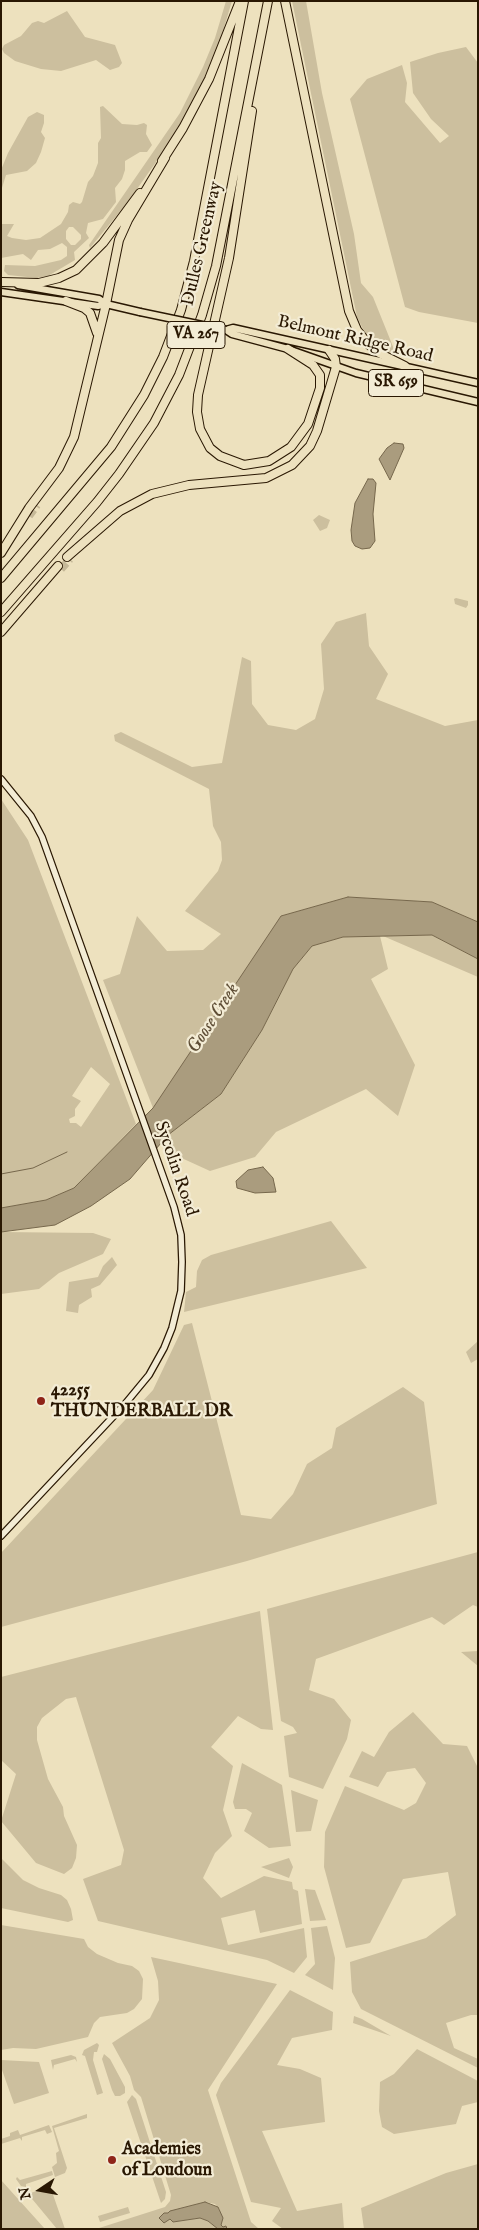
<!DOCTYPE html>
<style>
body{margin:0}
#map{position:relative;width:479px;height:2230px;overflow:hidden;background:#ede1be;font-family:"IM FELL English",serif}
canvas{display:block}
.frame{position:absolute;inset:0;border:2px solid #291702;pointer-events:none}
.north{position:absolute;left:15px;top:2165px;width:50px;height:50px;-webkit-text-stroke:4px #f3ecd5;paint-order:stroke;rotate:258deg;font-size:14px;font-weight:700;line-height:20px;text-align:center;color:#291702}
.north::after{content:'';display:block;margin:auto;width:18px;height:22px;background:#291702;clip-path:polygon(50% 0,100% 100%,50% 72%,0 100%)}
</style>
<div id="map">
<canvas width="479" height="2230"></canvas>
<div class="frame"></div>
<div class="north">N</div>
</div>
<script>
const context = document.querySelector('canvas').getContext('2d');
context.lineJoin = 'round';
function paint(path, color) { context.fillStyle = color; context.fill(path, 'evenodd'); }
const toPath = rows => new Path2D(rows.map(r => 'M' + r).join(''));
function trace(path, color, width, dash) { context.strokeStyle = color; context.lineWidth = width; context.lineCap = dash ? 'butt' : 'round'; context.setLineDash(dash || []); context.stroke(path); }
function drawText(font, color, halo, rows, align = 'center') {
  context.font = font + ' "IM FELL English",serif'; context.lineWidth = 4.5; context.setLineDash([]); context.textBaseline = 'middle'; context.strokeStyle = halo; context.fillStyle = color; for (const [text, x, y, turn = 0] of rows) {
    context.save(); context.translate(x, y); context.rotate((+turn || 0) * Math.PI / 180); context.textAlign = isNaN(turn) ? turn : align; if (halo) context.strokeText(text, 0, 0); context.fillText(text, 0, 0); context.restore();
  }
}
const green = toPath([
 [226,1,232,1,217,51,202,87,181,127,127,203,90,248,89,245,180,113,203,67,215,38],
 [292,1,306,1,322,93,354,234,361,283,373,297,396,354,380,350,367,337,357,317],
 [67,11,85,37,115,45,122,63,119,67,110,70,96,60,61,71,41,69,15,61,4,53,2,49,4,45,21,36,32,23,38,21,44,23],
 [466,47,478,63,478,323,419,312,405,307,350,99,367,79,402,65,407,83,405,102,440,143,449,136,431,119,413,93,410,62,438,53],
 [103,106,122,124,137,125,144,123,147,125,146,134,152,145,147,152,140,152,125,161,125,170,122,179,115,188,116,202,103,219,88,223,86,233,89,238,74,252,75,260,48,276,37,278,8,275,4,271,5,265,35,266,61,260,67,256,67,247,62,243,50,249,38,250,31,260,23,254,1,258,1,224,14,224,7,236,12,238,26,240,40,238,61,224,68,212,69,205,73,202,80,204,82,202,88,182,93,176,98,163,98,143,101,138,100,107],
 [69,227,73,227,81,235,81,239,75,245,71,245,66,239,66,231],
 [37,112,44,115,44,123,41,132,45,138,41,152,36,163,27,171,6,175,1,191,1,170,8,153,28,117],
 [319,515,330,520,327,528,320,531,313,520],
 [456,598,468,601,468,605,466,608,455,604,454,599],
 [366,613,369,646,388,674,376,699,445,726,478,720,478,922,432,902,348,897,281,916,153,1108,103,980,120,974,137,916,167,951,203,950,221,934,185,911,218,871,222,860,221,842,213,826,209,789,115,741,114,735,121,732,192,767,222,763,242,657,251,661,252,704,268,725,296,730,315,719,324,689,321,644,336,622],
 [1,799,28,840,136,1124,74,1188,46,1200,1,1208],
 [91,1067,110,1084,81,1127,76,1123,70,1123,69,1119,75,1116,75,1109,81,1101,72,1096],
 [432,935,478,959,478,977,383,936],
 [380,936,388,969,371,979,415,1065,398,1116,366,1089,276,1132,255,1157,210,1171,175,1155,168,1135,221,1094,262,1030,293,969,312,946,343,937],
 [331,1221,367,1268,184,1312,186,1292,196,1287,197,1271,202,1260,211,1255],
 [1,1232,93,1233,111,1239,103,1254,59,1273,39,1289,1,1294],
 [112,1257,117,1265,100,1285,91,1289,92,1297,79,1305,78,1313,66,1311,69,1282,98,1277,103,1266],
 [192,1323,241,1515,271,1519,293,1494,307,1464,332,1448,336,1428,403,1387,424,1402,437,1504,247,1561,1,1627,1,1553,153,1390,184,1325],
 [478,1341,478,1359,471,1363,466,1352],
 [478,1552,478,1607,473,1605,444,1625,432,1617,316,1659,309,1690,334,1699,351,1720,347,1739,323,1789,289,1777,284,1736,297,1733,293,1727,281,1721,267,1609],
 [260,1611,273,1730,261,1729,238,1716,211,1747,233,1766,223,1810,232,1836,215,1853,203,1878,221,1898,264,1876,292,1882,293,1889,298,1891,302,1924,260,1933,255,1910,221,1918,228,1945,304,1928,307,1957,294,1973,267,1960,98,1921,83,1879,121,1865,124,1850,76,1697,66,1699,42,1718,37,1727,37,1740,48,1779,63,1807,64,1816,77,1845,76,1858,72,1868,64,1874,36,1863,1,1821,16,1774,1,1760,1,1677],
 [478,1651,478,1666,461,1652],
 [413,1712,443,1744,467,1746,478,1768,478,2015,471,2015,446,2023,454,2048,478,2059,478,2068,361,2009,352,1992,350,1962,426,1938,456,1915,448,1872,403,1879,370,1943,346,1948,324,1867,325,1832,345,1786,404,1810,416,1803,426,1783,415,1768,387,1772,378,1787,349,1777,362,1751,374,1757,389,1732],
 [242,1763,282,1785,291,1846,269,1848,244,1831,252,1813,246,1809,235,1809,233,1802],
 [291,1790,318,1800,311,1831,296,1832],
 [1,1858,23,1880,39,1888,61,1895,67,1900,71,1909,73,1920,68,1922,1,1908],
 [289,1858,293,1867,289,1878,261,1867],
 [305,1889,315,1890,326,1920,310,1921],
 [1,1925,84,1939,88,1947,97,1954,118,1963,132,1966,139,1971,143,1979,142,1999,134,2009,127,2013,100,2017,94,2023,88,2037,36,2049,13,2048,1,2050],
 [327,1926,335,1958,333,1990,305,1975,315,1964,311,1928],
 [151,1957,277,1984,208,2090,251,2222,259,2229,227,2229,226,2226,223,2228,220,2225,220,2210,215,2204,205,2202,175,2210,170,2219,173,2222,200,2218,208,2221,218,2229,96,2229,165,2207,170,2201,171,2195,141,2097,134,2090,130,2076,112,2043,150,2018,159,2000,158,1981],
 [290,1990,333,2012,332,2030,292,2038,277,2065,300,2069,321,2078,325,2122,262,2131,297,2211,342,2203,344,2229,283,2229,272,2221,281,2208,251,2202,216,2095,221,2083],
 [354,2016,362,2019,391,2036,353,2023],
 [97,2043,99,2045,97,2052,94,2052,93,2060,103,2093,97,2095,85,2056,82,2055,84,2050],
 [417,2049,478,2081,478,2102,462,2106,456,2124,394,2134,382,2127,379,2111,380,2082,394,2074],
 [104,2054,110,2059,125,2087,125,2093,120,2096,115,2096,112,2090,102,2059],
 [71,2055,76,2057,77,2062,75,2059,54,2065,53,2070,51,2060],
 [1,2060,39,2062,49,2093,14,2104,1,2067],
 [132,2095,136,2099,166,2192,165,2199,161,2203,127,2102],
 [87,2114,87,2118,54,2128,67,2168,65,2173,55,2177,52,2167,57,2163,56,2153,59,2151,52,2126],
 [49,2125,52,2132,47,2134,45,2130,22,2137,22,2141,20,2138,1,2144,1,2139,10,2136,10,2133,18,2130,20,2135],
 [478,2164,478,2229,364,2229,361,2208,446,2173],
 [52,2171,53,2175,26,2184,26,2187,21,2186,16,2179,17,2177,20,2180],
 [1,2180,45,2229,1,2229],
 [50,2186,65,2229,57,2229,28,2194],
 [128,2207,130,2213,100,2222,98,2216]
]);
const water = toPath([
 [394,443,403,444,404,448,390,480,379,459,387,448,394,443],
 [368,479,373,479,376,483,373,514,375,541,370,548,362,549,355,546,352,541,351,530,355,503,368,479],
 [348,897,432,902,478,922,478,959,432,935,343,937,312,946,293,969,262,1030,221,1094,168,1135,130,1179,91,1206,55,1225,1,1232,1,1208,46,1200,74,1188,153,1108,281,916,348,897],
 [263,1167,273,1178,276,1192,255,1193,237,1188,236,1181,248,1170,263,1167],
 [205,2202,218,2207,223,2218,221,2225,223,2227,226,2226,227,2229,218,2229,208,2221,200,2218,173,2222,170,2219,164,2223,159,2218,164,2213,168,2213,170,2211,205,2202]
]);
const stream = toPath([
 [1,1174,33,1168,67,1152]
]);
const motorwayTunnel = toPath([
 [29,516,37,505],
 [61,569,70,559]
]);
const secondary = toPath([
 [1,779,31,816,42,837,174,1207,181,1235,182,1262,181,1291,172,1328,164,1348,149,1375,125,1404,1,1536]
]);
const primary = toPath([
 [18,285,99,299,106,304,140,312],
 [1,292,98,306,106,304],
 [226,330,232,334,288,349,356,373,478,402],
 [226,330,233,328,478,383]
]);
const motorway = toPath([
 [285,1,349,311,357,330,368,344,379,353,405,366],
 [252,111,229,258,198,395,197,412,200,429,210,448,220,456,244,465,269,461,291,447,308,424,320,388,320,375,313,365,288,349],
 [162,161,183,128,209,79,240,1],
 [2,282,39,283,59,278,76,270,103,243,140,193],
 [66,301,84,308,90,313,97,333],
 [1,553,29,508,59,468,74,437,106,304,119,240,128,220,165,158],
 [67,557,120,511,152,494,189,485,266,478,292,465,310,446,317,431,336,367,335,359,329,350],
 [1,578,111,447,144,395,163,357,181,310,194,261,244,1],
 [1,612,97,502,119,474,154,423,179,375,202,315,216,266,268,1],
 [1,632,58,566]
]);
const primaryBridge = toPath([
 [140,312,226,330]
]);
const markers = [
 [41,1401,5,"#8f2418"],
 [112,2160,5,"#8f2418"]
];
const shields = [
 [196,335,58],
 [396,383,55]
];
const shieldNames = [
 ["VA 267",196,335],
 ["SR 659",396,383]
];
const streetNames = [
 ["Dulles Greenway",203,244,-77],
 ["Belmont Ridge Road",355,340,13],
 ["Sycolin Road",175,1169,71]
];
const poiNames = [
 ["42255",51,1391],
 ["THUNDERBALL DR",51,1412],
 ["Academies",122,2150],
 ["of Loudoun",122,2171]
];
const waterNames = [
 ["Goose Creek",214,1019,-57]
];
paint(green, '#ccbf9e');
paint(water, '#aa9c7e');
trace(water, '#76674c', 1);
trace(stream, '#76674c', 1);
trace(motorwayTunnel, '#c6b998', 8, [8, 4]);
trace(secondary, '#291702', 8);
trace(primary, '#291702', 9);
trace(motorway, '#291702', 10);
trace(secondary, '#f3ecd5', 5.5);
trace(primary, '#ede1be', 6);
trace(motorway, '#ede1be', 8);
trace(primaryBridge, '#291702', 9, []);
trace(primaryBridge, '#ede1be', 6);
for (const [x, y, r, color] of markers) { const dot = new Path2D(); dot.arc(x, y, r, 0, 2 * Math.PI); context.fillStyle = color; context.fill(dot); trace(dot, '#f3ecd5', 2); }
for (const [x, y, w] of shields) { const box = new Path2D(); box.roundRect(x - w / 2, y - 13.5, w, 27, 4); context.fillStyle = '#f3ecd5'; context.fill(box); trace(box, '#291702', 1); }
drawText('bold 16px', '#291702', null, shieldNames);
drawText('18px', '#291702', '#f3ecd5', streetNames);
drawText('bold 18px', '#291702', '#f3ecd5', poiNames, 'left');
drawText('italic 19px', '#5d4c34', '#f3ecd5', waterNames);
</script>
